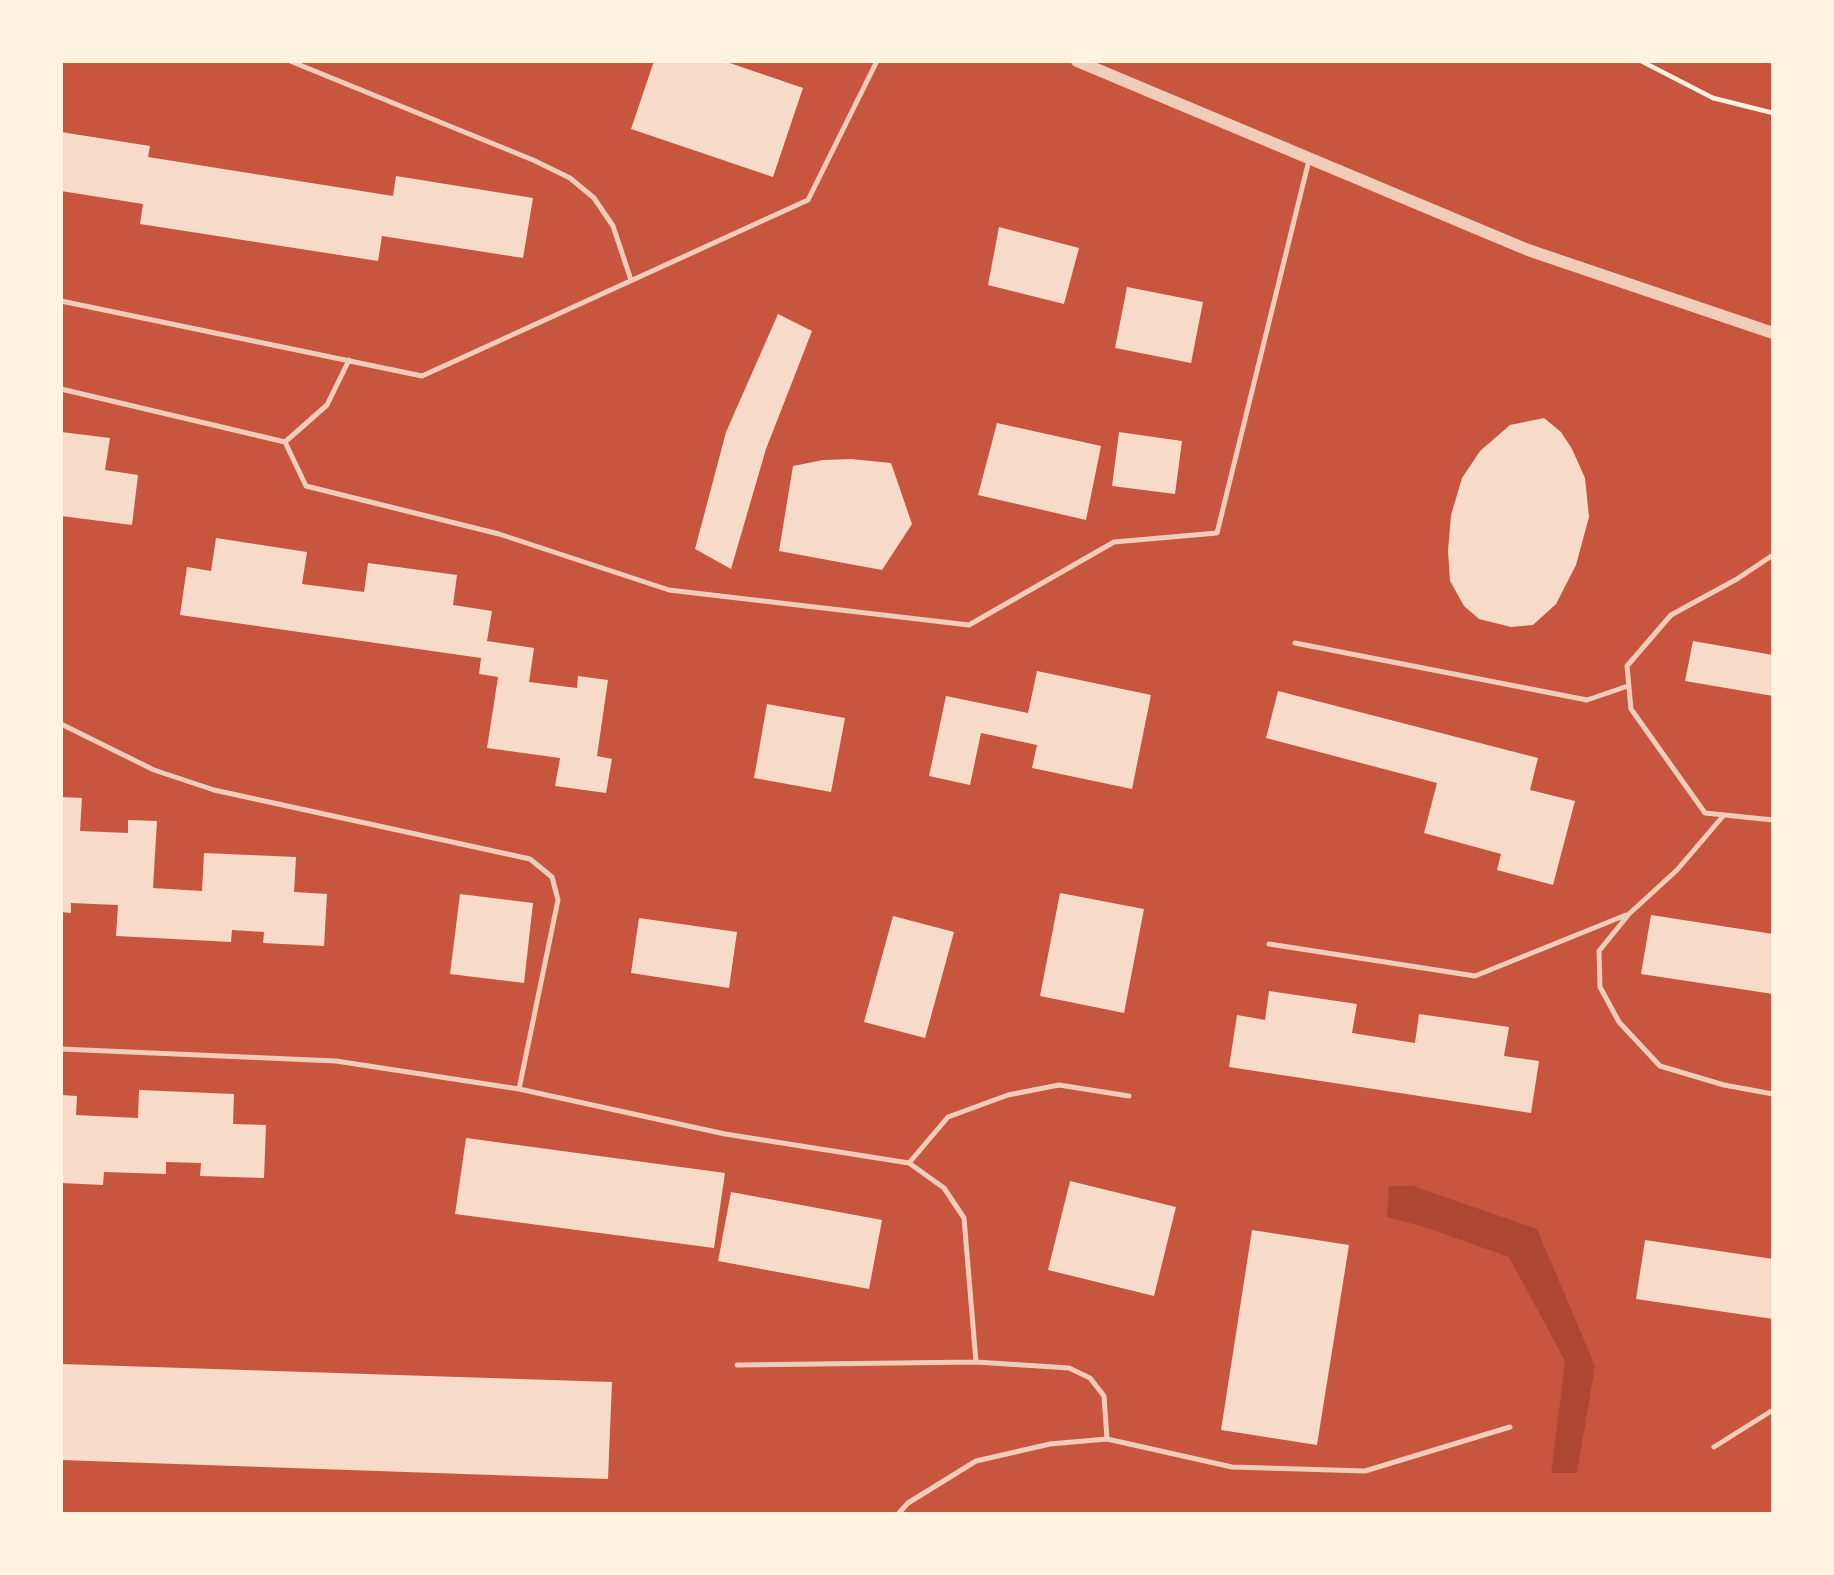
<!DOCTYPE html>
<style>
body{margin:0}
#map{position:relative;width:1834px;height:1575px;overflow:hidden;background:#c8553d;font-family:"PT Sans",sans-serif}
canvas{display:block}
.frame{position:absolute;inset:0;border:63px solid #fff3e0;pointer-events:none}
</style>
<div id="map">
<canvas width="1834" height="1575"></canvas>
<div class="frame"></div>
</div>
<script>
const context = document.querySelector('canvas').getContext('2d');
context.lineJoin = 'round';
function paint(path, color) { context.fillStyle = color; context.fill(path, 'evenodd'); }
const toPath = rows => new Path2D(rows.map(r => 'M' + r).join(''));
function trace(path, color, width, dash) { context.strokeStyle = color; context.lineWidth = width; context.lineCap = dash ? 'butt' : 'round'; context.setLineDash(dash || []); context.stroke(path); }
const green = toPath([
 [1389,1186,1413,1186,1537,1229,1595,1366,1577,1473,1551,1473,1565,1361,1509,1257,1427,1228,1387,1217]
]);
const building = toPath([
 [654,61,724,61,803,88,773,177,631,129],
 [61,132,150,146,148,157,393,196,396,176,533,198,523,258,382,236,378,261,140,224,143,204,61,191],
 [999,227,1079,248,1064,304,988,285],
 [1127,287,1203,302,1191,363,1115,348],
 [778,314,812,331,766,449,731,569,695,549,726,432],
 [1544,418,1561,432,1572,449,1585,478,1589,517,1576,565,1556,604,1533,625,1511,627,1479,619,1464,606,1450,581,1448,551,1451,515,1462,478,1480,451,1510,425],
 [997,423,1101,446,1086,520,978,495],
 [61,432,110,438,105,470,138,475,132,525,61,516],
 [1119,432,1182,441,1175,494,1112,486],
 [851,459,891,463,912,524,882,570,779,551,793,466,823,460],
 [216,538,307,552,302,584,364,592,368,563,457,575,453,605,492,611,487,641,534,648,529,682,577,688,578,676,608,680,597,756,612,759,606,793,555,786,560,758,487,748,498,677,479,674,481,658,180,615,187,567,211,571],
 [1693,641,1773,655,1773,696,1685,681],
 [1037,671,1151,695,1132,789,1032,768,1037,745,981,733,970,785,929,776,946,696,1028,713],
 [1278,691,1538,758,1530,790,1575,801,1553,885,1497,870,1501,854,1424,833,1437,783,1266,738],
 [767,704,845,718,831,792,754,778],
 [61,797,82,798,80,831,128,833,128,820,157,821,153,888,202,891,204,853,296,857,294,892,327,894,324,946,263,943,264,932,232,930,231,942,116,936,118,905,71,903,71,913,61,912],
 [1060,893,1144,909,1124,1013,1040,996],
 [460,894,533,903,524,983,450,974],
 [1651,915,1773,934,1773,994,1641,974],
 [893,916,954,932,925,1038,864,1022],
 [639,918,737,932,729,988,631,973],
 [1269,991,1357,1004,1352,1033,1415,1043,1419,1014,1509,1027,1504,1056,1539,1061,1531,1113,1229,1067,1237,1015,1265,1020],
 [139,1090,234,1094,233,1124,266,1125,264,1178,200,1176,201,1163,166,1162,166,1174,104,1172,103,1185,61,1183,61,1095,77,1096,76,1115,138,1118],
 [466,1138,725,1173,714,1248,455,1214],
 [1070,1181,1176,1207,1154,1296,1048,1270],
 [731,1192,882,1220,869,1289,718,1261],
 [1252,1230,1349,1245,1317,1445,1221,1430],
 [1645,1240,1773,1259,1773,1319,1636,1299],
 [61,1364,612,1382,608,1479,61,1460]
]);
const path = toPath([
 [1641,61,1713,98,1773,113]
]);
const service = toPath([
 [290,61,533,160,570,178,594,198,613,226,631,280],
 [61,301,422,376,808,200,877,61],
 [61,389,285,442,327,405,349,360],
 [285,442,306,486,499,534,669,590,969,625,1114,542,1217,533,1309,160],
 [1773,555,1737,579,1671,615,1627,666,1631,709,1705,813,1773,820],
 [1295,643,1587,700,1628,686],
 [61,724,154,770,214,790,530,859,552,877,558,900,519,1089],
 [1724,815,1677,870,1629,914,1599,951,1600,987,1619,1022,1660,1066,1724,1085,1773,1094],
 [1269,944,1475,976,1626,915],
 [61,1049,336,1061,519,1089,725,1134,909,1163,944,1188,964,1218,976,1362,737,1365],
 [909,1163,948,1117,1008,1095,1059,1085,1129,1096],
 [1107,1439,1232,1467,1365,1471,1510,1427],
 [1714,1447,1773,1410],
 [898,1514,908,1503,976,1461,1050,1444,1107,1439,1104,1396,1090,1378,1069,1368,976,1362]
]);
const tertiary = toPath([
 [1077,61,1528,250,1773,333]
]);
paint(green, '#ae4732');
paint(building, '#f7dbc8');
trace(path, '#fff3e0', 4.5);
trace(service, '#f1ccb7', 5);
trace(tertiary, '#f1ccb7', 12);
</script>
